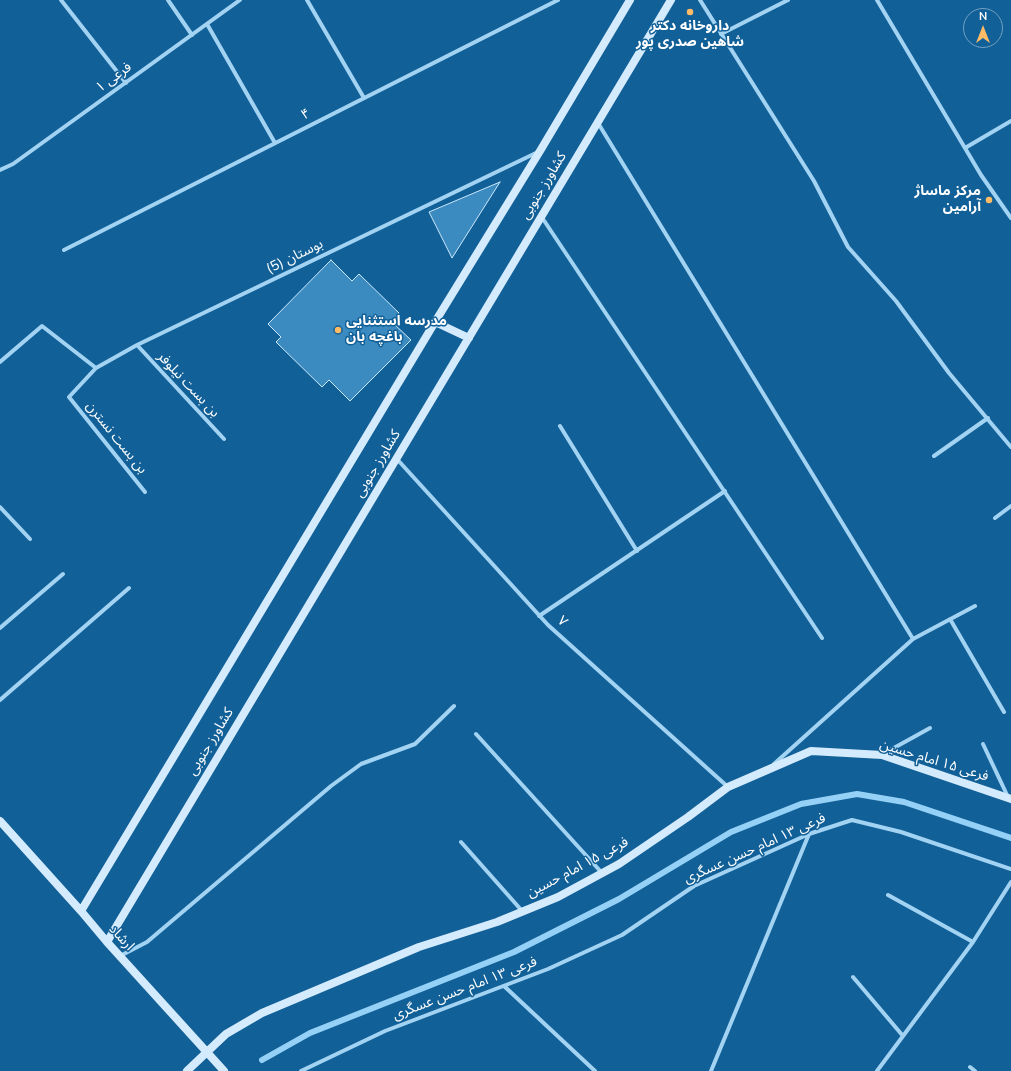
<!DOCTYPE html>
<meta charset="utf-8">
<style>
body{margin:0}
#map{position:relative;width:1011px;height:1071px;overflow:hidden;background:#126098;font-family:"Nunito Sans",sans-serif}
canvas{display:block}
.north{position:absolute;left:963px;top:8px;width:40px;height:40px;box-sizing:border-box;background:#126098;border:1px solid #71a0c1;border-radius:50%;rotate:0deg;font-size:11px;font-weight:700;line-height:16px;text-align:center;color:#fff}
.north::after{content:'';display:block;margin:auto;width:14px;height:18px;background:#ffbb65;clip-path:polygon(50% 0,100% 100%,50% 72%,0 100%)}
</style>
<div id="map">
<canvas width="1011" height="1071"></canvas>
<div class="north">N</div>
</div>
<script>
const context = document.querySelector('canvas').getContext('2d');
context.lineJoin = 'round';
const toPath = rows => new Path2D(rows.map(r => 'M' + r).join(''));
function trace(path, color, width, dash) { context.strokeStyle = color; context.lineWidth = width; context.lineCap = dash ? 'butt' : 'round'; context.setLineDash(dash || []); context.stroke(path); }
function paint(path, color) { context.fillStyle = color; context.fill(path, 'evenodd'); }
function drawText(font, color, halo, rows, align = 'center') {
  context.font = font + ' "Nunito Sans","Noto Sans Arabic",sans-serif'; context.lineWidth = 3; context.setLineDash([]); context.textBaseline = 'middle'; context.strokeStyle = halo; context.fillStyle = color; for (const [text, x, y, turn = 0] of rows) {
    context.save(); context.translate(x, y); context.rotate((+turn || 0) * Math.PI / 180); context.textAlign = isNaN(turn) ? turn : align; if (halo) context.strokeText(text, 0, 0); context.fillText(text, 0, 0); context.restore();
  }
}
const stream = toPath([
 [262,1060,310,1033,514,952,619,899,731,832,801,804,857,794,904,802,1011,838]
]);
const building = toPath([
 [500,182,452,258,429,212,500,182],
 [331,260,352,281,359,274,399,313,393,323,411,340,350,401,329,380,322,387,276,342,281,337,268,324,331,260]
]);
const street = toPath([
 [61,0,126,83],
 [168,0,192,35],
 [307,0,364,98],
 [700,0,814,181,848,247,896,301,949,373,1011,447],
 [877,0,981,175,1011,218],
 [207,24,275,143],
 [721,34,788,0],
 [598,123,913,639],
 [965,148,1011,121],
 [0,170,13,164,240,0],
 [541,216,822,638],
 [64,250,558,0],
 [137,345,224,439],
 [0,362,42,326,96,368],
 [560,426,637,551],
 [934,456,988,418],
 [396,458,548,625,728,787],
 [145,492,69,397,96,368,137,345,538,152],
 [0,507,30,539],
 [995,518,1011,506],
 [539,616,725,491],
 [950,619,1004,712],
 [0,628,63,574],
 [0,700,129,588],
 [476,734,602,873],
 [983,744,1008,797],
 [883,754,930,728],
 [774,764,913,639,975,606],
 [461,842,523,912],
 [888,895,973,942],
 [120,956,147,942,331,786,361,764,415,744,454,706],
 [853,977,903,1036],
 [504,986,595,1071],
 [970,1067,975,1071],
 [301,1071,385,1031,548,969,622,935,694,886,809,834,852,820,901,832,1011,869],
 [711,1071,809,834],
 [877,1071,973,942,1011,882]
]);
const secondary = toPath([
 [435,322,469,338],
 [0,821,81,911,107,942,224,1071],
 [81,911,435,322,540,151,630,0],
 [107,942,671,0],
 [187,1071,226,1034,262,1013,419,947,497,922,558,897,619,864,688,817,728,787,811,751,882,755,1011,799]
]);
const markers = [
 [690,12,4,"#ffbb65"],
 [989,200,4,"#ffbb65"],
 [338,330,4,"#ffbb65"]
];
const poiNames = [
 ["داروخانه دکتر",690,27],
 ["شاهین صدری پور",690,43],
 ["مرکز ماساژ",981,192,"right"],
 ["آرامین",981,208,"right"],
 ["مدرسه استثنایی",346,322,"left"],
 ["باغچه بان",346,338,"left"]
];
const streetNames = [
 ["فرعی ۱",114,78,-36],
 ["۴",306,115,-27],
 ["کشاورز جنوبی",544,186,-59],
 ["بوستان (5)",295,257,-26],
 ["بن بست نیلوفر",188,385,47],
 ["بن بست نسترن",116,438,51],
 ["کشاورز جنوبی",378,464,-59],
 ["۷",562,622,42],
 ["کشاورز جنوبی",211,742,-59],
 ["فرعی ۱۵ امام حسین",934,761,17],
 ["فرعی ۱۳ امام حسن عسگری",755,849,-24],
 ["فرعی ۱۵ امام حسین",578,868,-28],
 ["ارشاد",121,938,48],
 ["فرعی ۱۳ امام حسن عسگری",465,989,-21]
];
trace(stream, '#95d1f7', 6);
paint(building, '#3b8ac0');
trace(building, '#cbe9fd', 1);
trace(street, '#a3d3f3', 4);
trace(secondary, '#d3ebfd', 8);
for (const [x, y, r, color] of markers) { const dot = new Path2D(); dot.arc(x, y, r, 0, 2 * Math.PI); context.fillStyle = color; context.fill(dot); trace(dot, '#126098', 1.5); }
drawText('bold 14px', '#fff', '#126098', poiNames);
drawText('14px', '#fff', '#126098', streetNames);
</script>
